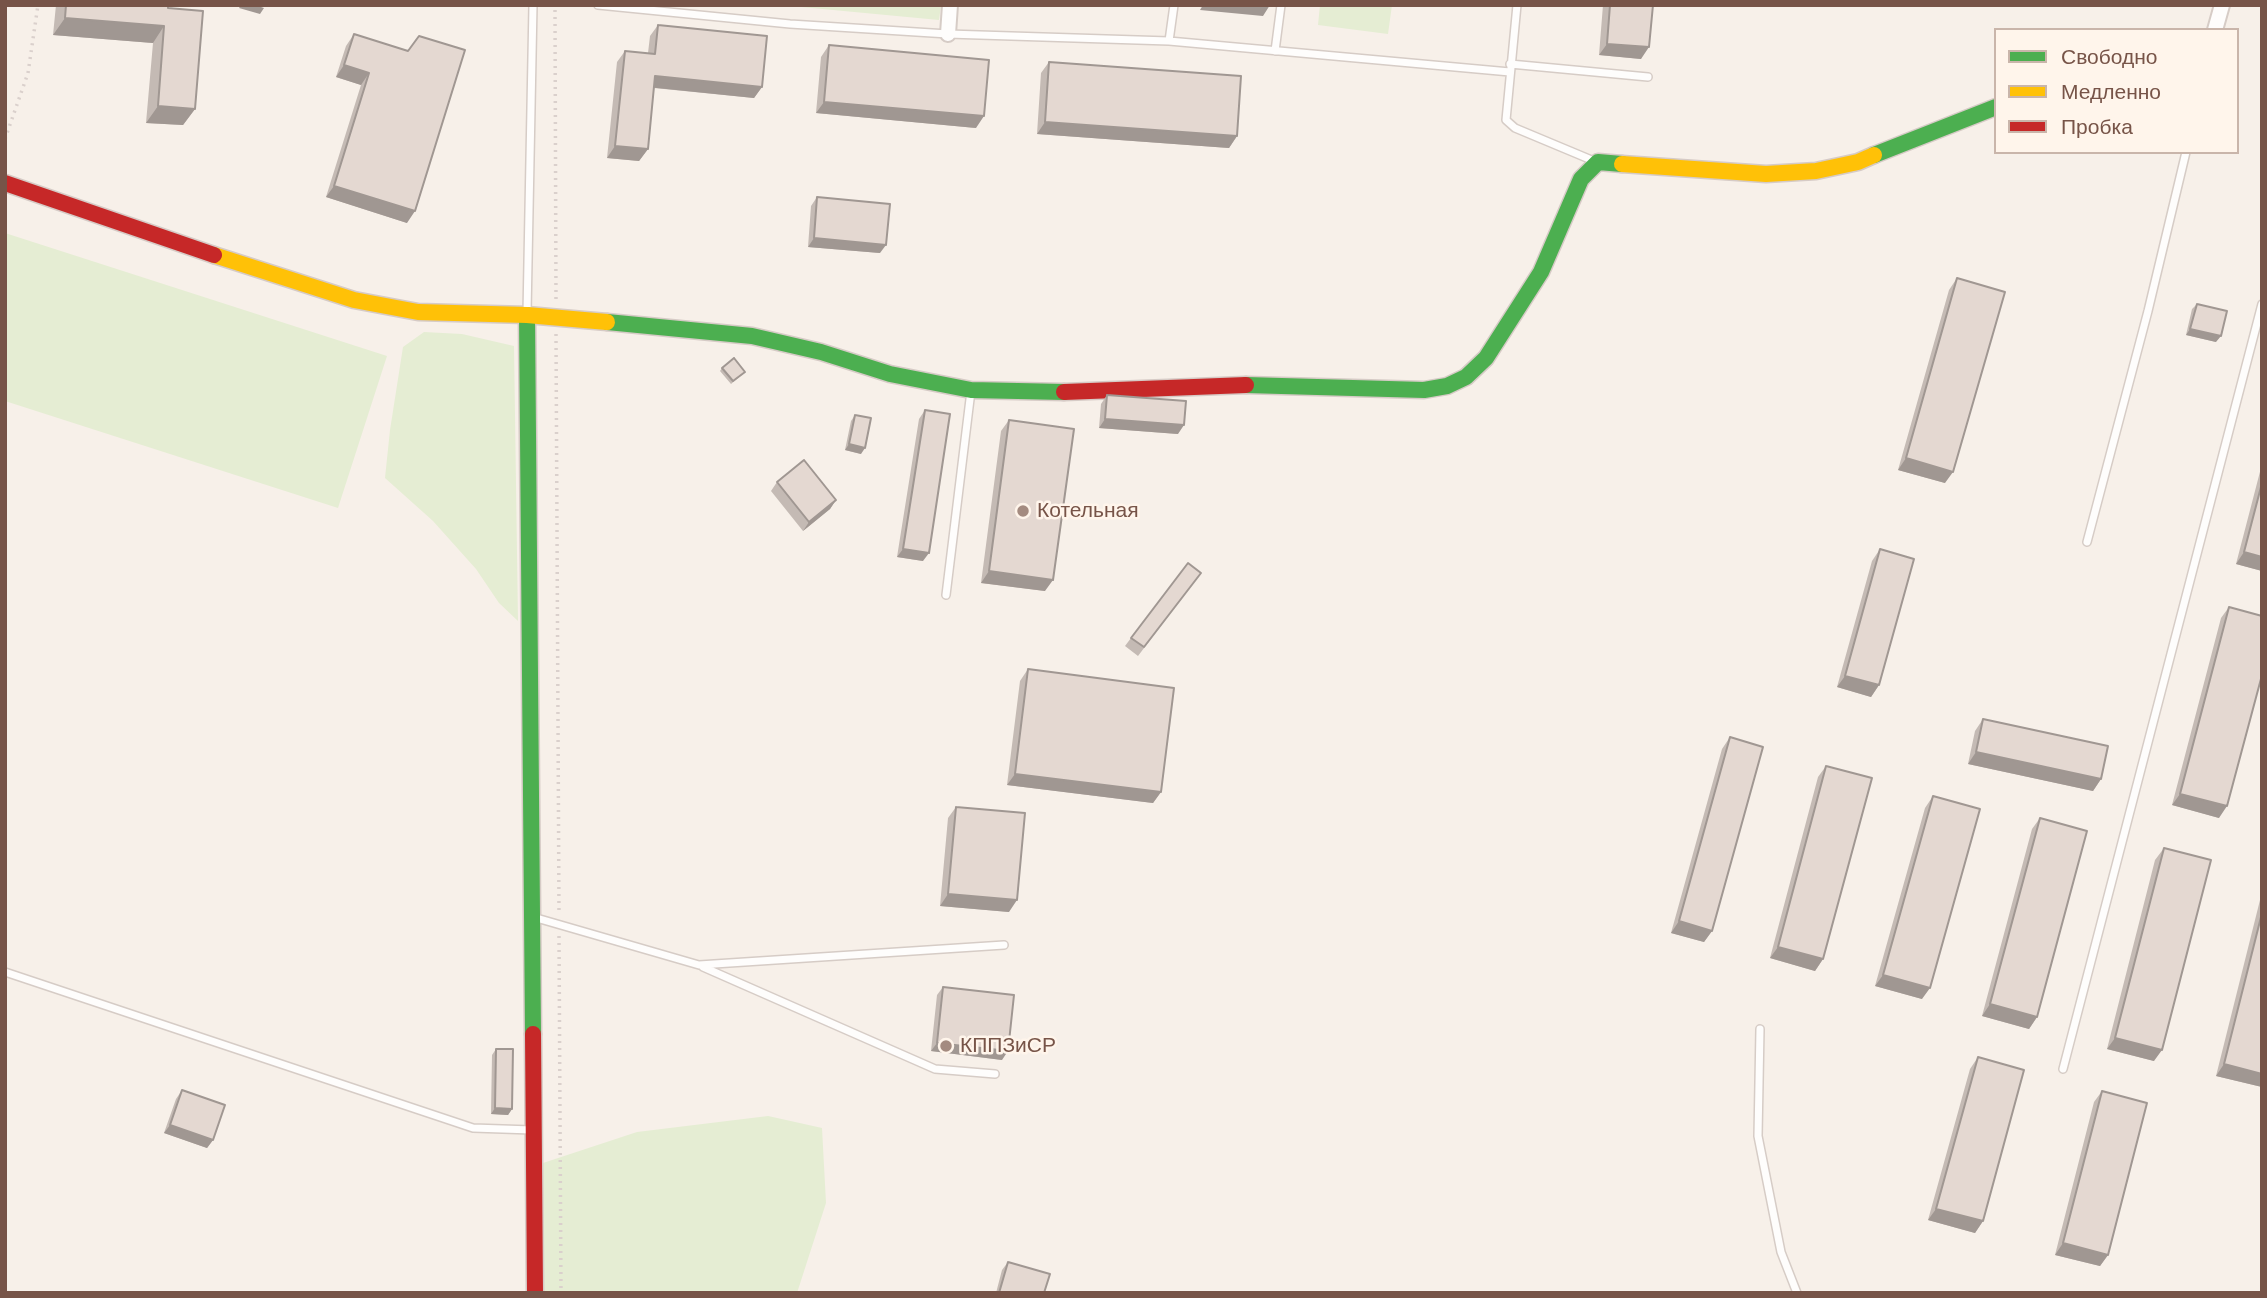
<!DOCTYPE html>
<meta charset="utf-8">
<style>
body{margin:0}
#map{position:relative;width:2267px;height:1298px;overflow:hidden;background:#f7f0e9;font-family:Helvetica,sans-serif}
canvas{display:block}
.frame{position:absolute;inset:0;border:7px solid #775448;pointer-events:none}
.legend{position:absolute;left:1994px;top:28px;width:245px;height:126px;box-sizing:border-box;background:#fff5eb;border:2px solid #c9b5aa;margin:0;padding:9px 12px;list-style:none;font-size:21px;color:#775448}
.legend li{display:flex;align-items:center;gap:14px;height:35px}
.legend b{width:35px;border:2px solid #c9b5aa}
</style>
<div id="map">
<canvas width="2267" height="1298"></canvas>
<div class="frame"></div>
<ul class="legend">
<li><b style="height:9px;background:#4caf50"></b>Свободно</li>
<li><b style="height:9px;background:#ffc107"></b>Медленно</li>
<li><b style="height:9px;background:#c62828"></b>Пробка</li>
</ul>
</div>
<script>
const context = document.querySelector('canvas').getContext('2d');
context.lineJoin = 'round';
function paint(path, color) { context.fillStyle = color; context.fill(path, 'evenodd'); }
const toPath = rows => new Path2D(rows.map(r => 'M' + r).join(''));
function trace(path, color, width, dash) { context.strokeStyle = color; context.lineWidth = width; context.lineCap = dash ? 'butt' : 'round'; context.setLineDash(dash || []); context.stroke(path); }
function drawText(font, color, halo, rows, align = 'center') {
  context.font = font + ' Helvetica,sans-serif'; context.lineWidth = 5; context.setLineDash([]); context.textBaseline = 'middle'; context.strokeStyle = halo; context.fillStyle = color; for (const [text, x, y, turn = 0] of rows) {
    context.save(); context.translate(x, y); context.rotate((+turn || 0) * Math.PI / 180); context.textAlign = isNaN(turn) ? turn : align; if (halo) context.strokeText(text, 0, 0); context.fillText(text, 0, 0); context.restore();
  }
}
const green = toPath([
 [780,5,941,5,939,20],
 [1320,5,1392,5,1388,34,1318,25],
 [5,233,387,356,338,508,5,401],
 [424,332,462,334,514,346,518,621,499,603,476,569,433,521,385,478,390,430,403,347],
 [768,1116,822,1128,826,1203,797,1293,544,1293,543,1163,637,1132]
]);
const path = toPath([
 [555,10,556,302],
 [5,139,28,73,38,5],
 [556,334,559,914],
 [559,936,561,1293]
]);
const lane = toPath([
 [598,5,790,24,948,34,1169,41,1510,72],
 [1517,5,1506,120,1515,128,1594,161],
 [1169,41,1174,5],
 [1275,51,1281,5],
 [1510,64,1648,77],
 [527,313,533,5],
 [2087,542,2148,311,2186,152],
 [946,595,971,391],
 [533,917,699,965,1004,945],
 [703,967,935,1069,995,1074],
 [5,972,473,1128,532,1130],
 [1760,1029,1758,1136,1781,1252,1797,1293],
 [2063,1069,2262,304]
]);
const street = toPath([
 [2215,30,2222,5],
 [948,34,950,5]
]);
const fast = toPath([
 [1874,155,1996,107],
 [527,315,533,1034],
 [607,322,752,336,821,352,890,374,971,390,1064,392],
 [1246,385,1424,390,1447,386,1466,377,1486,358,1541,272,1581,179,1598,162,1622,164]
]);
const slow = toPath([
 [1622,164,1766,174,1816,171,1858,162,1874,155],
 [214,255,354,300,418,312,527,315,607,322]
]);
const jam = toPath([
 [5,183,214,255],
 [1064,392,1246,385],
 [533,1034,535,1293]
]);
const wall = toPath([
 [56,5,168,5,168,8,195,109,183,125,146,123,153,43,53,35],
 [1603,5,1653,5,1641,59,1599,55],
 [658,25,762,87,754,98,654,88,648,149,639,161,607,158,617,62,625,51,648,53,650,36],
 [354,34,408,51,407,223,326,197,361,85,336,77,346,46],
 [829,45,976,128,816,113,821,57],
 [1049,62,1237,136,1229,148,1037,134,1041,73],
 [817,197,880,253,808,247,811,206],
 [1957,278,1945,483,1898,470,1949,290],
 [2197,304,2216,342,2186,335,2192,309],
 [722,368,745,372,731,384,720,371],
 [1107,395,1178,434,1099,428,1101,404],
 [925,410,923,561,897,557,919,419],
 [855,415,861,454,845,450,851,421],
 [1009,420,1045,591,981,583,1001,431],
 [2262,464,2262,571,2236,564],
 [777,482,836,500,830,509,803,531,771,491],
 [1880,549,1879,685,1871,697,1837,687,1872,561],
 [1201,573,1138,656,1125,646,1131,638],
 [2229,607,2219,818,2172,805,2221,618],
 [1028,669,1161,792,1153,803,1007,785,1020,681],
 [1983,719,2101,779,2093,791,1968,764,1975,731],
 [1730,737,1712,931,1704,942,1671,933,1722,749],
 [1826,766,1823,959,1815,971,1770,958,1818,777],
 [1933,796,1922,999,1875,986,1925,808],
 [956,807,1009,912,940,906,948,818],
 [2040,818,2037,1017,2029,1029,1982,1016,2032,829],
 [2164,848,2154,1061,2107,1049,2155,860],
 [2262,892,2262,1087,2216,1076],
 [943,987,1002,1060,931,1051,937,995],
 [496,1049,512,1109,508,1115,491,1114,492,1055],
 [1978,1057,1983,1221,1975,1233,1928,1220,1970,1069],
 [182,1090,213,1140,207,1148,164,1133,176,1099],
 [2102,1091,2108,1255,2100,1266,2055,1255,2094,1102],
 [1008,1262,1044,1293,996,1293,1002,1270]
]);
const shadedWall = toPath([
 [241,5,255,5,264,8,260,14,239,8],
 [1203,5,1270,5,1263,16,1200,10],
 [65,18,164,26,153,43,53,35],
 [1607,44,1649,47,1641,59,1599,55],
 [344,65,369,73,361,85,336,77],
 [655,76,762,87,754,98,647,87],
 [824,102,984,116,976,128,816,113],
 [158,106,195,109,183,125,146,123],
 [1045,122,1237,136,1229,148,1037,134],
 [615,146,648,149,639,161,607,158],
 [334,186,415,211,407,223,326,197],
 [814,238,886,245,880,253,808,247],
 [2190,329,2221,336,2216,342,2186,335],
 [1105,419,1184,425,1178,434,1099,428],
 [849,444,865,448,861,454,845,450],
 [1906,458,1953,472,1945,483,1898,470],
 [836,500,830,509,803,531,809,522],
 [903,549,929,553,923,561,897,557],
 [2244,552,2262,557,2262,571,2236,564],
 [989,571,1053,580,1045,591,981,583],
 [1845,676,1879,685,1871,697,1837,687],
 [1976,752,2101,779,2093,791,1968,764],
 [1015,774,1161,792,1153,803,1007,785],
 [2180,794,2227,806,2219,818,2172,805],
 [948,894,1017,900,1009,912,940,906],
 [1679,921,1712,931,1704,942,1671,933],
 [1778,947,1823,959,1815,971,1770,958],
 [1883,975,1930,988,1922,999,1875,986],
 [1990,1004,2037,1017,2029,1029,1982,1016],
 [2115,1038,2162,1050,2154,1061,2107,1049],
 [937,1043,1008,1051,1002,1060,931,1051],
 [2224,1064,2262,1074,2262,1087,2216,1076],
 [495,1108,512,1109,508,1115,491,1114],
 [170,1125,213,1140,207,1148,164,1133],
 [1936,1209,1983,1221,1975,1233,1928,1220],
 [2063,1243,2108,1255,2100,1266,2055,1255]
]);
const building = toPath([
 [66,5,168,5,168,8,203,11,195,109,158,106,164,26,65,18,66,5],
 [1610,5,1653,5,1649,47,1607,44,1610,5],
 [658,25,767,36,762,87,655,76,648,149,615,146,625,51,655,54,658,25],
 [354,34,408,51,419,36,465,50,415,211,334,186,369,73,344,65,354,34],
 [829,45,989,60,984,116,824,102,829,45],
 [1049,62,1241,76,1237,136,1045,122,1049,62],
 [817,197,890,204,886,245,814,238,817,197],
 [1957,278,2005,292,1953,472,1906,458,1957,278],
 [2197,304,2227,311,2221,336,2190,329,2197,304],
 [734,358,745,372,733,381,722,368,734,358],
 [1107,395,1186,401,1184,425,1105,419,1107,395],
 [925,410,950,414,929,553,903,549,925,410],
 [855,415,871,418,865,448,849,444,855,415],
 [1009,420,1074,429,1053,580,989,571,1009,420],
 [804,460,836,500,809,522,777,482,804,460],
 [2262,483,2262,557,2244,552,2262,483],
 [1880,549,1914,559,1879,685,1845,676,1880,549],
 [1188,563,1201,573,1144,647,1131,638,1188,563],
 [2229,607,2262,616,2262,675,2227,806,2180,794,2229,607],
 [1028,669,1174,688,1161,792,1015,774,1028,669],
 [1983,719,2108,746,2101,779,1976,752,1983,719],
 [1730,737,1763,747,1712,931,1679,921,1730,737],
 [1826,766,1872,778,1823,959,1778,947,1826,766],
 [1933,796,1980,809,1930,988,1883,975,1933,796],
 [956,807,1025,813,1017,900,948,894,956,807],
 [2040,818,2087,831,2037,1017,1990,1004,2040,818],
 [2164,848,2211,860,2162,1050,2115,1038,2164,848],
 [2262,913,2262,1074,2224,1064,2262,913],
 [943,987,1014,995,1008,1051,937,1043,943,987],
 [496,1049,513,1049,512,1109,495,1108,496,1049],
 [1978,1057,2024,1070,1983,1221,1936,1209,1978,1057],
 [182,1090,225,1105,213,1140,170,1125,182,1090],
 [2102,1091,2147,1103,2108,1255,2063,1243,2102,1091],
 [1008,1262,1050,1274,1044,1293,999,1293,1008,1262]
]);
const markers = [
 [1023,511,7,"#a48b80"],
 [946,1046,7,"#a48b80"]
];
const poiNames = [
 ["Котельная",1037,511],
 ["КППЗиСР",960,1046]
];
paint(green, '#e5edd3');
trace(lane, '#d6ccc6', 10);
trace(street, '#d6ccc6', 18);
trace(fast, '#d6cbc6', 19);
trace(slow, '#d6cbc6', 19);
trace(jam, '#d6cbc6', 19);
trace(path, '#dad0cc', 3.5, [2, 5]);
trace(lane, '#fefdfc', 7);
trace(street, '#fefdfc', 14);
trace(fast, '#4caf50', 16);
trace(slow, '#ffc107', 16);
trace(jam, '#c62828', 16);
paint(wall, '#c4bab4');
paint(shadedWall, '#a09792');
paint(building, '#e4d8d1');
trace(building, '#a09792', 2);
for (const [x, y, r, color] of markers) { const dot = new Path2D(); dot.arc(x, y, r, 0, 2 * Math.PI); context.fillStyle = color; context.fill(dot); trace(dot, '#fff5eb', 2.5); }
drawText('21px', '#775448', '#fff5eb', poiNames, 'left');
</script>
